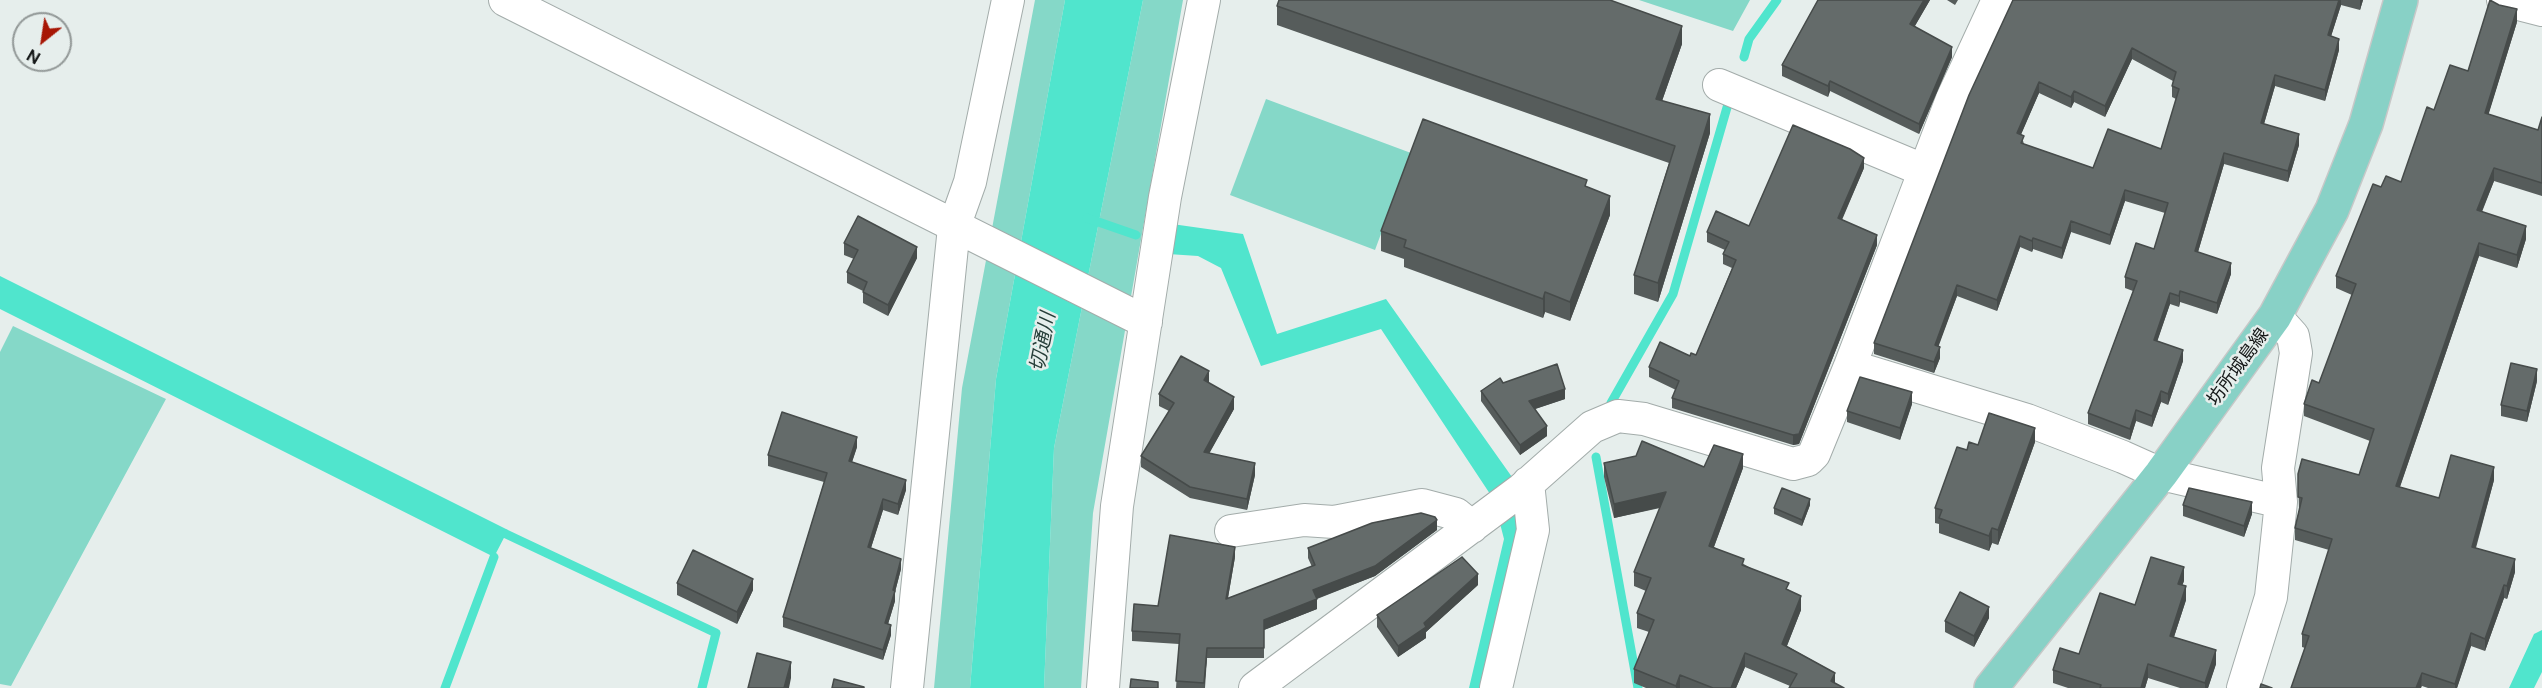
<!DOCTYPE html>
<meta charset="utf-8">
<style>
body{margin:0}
#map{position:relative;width:2542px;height:688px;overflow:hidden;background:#e6eeec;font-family:"Public Sans",sans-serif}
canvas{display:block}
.north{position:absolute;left:12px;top:12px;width:60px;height:60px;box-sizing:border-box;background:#e6eeec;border:2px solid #929897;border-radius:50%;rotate:210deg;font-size:16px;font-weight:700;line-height:24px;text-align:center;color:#151818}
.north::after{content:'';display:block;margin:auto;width:21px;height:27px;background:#a71605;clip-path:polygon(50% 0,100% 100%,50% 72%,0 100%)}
</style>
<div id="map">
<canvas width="2542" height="688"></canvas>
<div class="north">N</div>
</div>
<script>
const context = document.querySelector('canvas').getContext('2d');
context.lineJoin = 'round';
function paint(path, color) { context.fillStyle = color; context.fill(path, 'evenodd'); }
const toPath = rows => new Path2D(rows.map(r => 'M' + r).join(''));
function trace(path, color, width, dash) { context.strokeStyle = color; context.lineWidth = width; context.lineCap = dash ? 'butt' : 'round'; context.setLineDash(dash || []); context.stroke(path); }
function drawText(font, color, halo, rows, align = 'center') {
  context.font = font + ' "Public Sans","Noto Sans JP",sans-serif'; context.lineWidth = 5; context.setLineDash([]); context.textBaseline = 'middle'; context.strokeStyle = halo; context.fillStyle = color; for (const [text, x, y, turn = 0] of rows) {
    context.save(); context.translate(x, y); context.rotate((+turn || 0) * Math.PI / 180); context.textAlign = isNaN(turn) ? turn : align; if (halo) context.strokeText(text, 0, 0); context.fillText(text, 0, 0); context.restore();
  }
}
const green = toPath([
 [1035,0,1065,0,996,379,970,688,934,688,962,388],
 [1143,0,1183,0,1093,513,1081,688,1044,688,1054,448],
 [1639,0,1750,0,1733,31],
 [1266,99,1411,153,1375,250,1230,195],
 [13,326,166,399,11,686,0,684,0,352]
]);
const water = toPath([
 [1065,0,1143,0,1054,448,1044,688,970,688,996,379],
 [1172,224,1243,234,1277,334,1386,299,1524,494,1487,688,1469,688,1504,539,1494,500,1381,329,1261,366,1221,268,1198,256,1168,254],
 [0,276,508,530,494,557,0,309],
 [2542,630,2542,672,2534,688,2509,688,2534,634]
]);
const stream = toPath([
 [1744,57,1749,39,1777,0],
 [1087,218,1136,235],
 [1611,403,1673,294,1728,104],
 [1596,457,1638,688],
 [506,534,716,633,702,688],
 [445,688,494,557]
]);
const minor = toPath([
 [505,0,1146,322],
 [2503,0,2542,10],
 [1719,85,1923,170],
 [1850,366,2027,420,2123,457,2161,474,2281,502],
 [1231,531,1304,520,1334,522,1422,505,1456,514,1472,527],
 [907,688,954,227,970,182,1008,0],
 [1103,688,1117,506,1165,197,1204,0],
 [1255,688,1522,489,1592,427,1618,416,1644,419,1793,464,1808,460,1814,454,1850,366,1952,99,1998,0],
 [1496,688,1533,530,1528,483],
 [2243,688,2271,597,2281,502,2278,468,2296,353,2293,336,2275,316]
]);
const major = toPath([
 [1991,688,2161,474,2275,316,2332,210,2366,124,2401,0]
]);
const wall = toPath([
 [1818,0,1930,0,1915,26,1952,57,1919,134,1830,91,1828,97,1782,76,1782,65],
 [1947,0,1958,0,1955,5],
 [2013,0,2363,0,2360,10,2341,5,2331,36,2339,50,2325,101,2275,86,2264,124,2299,145,2288,182,2224,164,2198,252,2231,274,2217,314,2180,302,2179,307,2170,304,2157,341,2183,361,2168,405,2161,402,2152,427,2136,421,2130,440,2088,424,2088,413,2133,291,2125,288,2125,277,2154,249,2165,213,2125,201,2110,245,2071,232,2062,259,2033,249,2032,252,2020,247,1997,311,1957,296,1938,346,1940,358,1934,373,1874,354,1874,343],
 [2132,59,2173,81,2172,86,2172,97,2176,99,2161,149,2093,168,2024,144,2021,134,2039,93,2071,108,2074,102,2105,117],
 [1277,6,1682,44,1662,101,1710,133,1658,302,1634,294,1634,275,1669,163,1277,25],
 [2517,22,2488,115,2538,130,2542,117,2542,196,2494,181,2482,212,2526,239,2517,268,2479,256,2400,487,2439,498,2494,480,2476,548,2515,572,2507,599,2504,598,2485,651,2471,646,2457,688,2428,688,2422,686,2421,688,2291,688,2305,648,2302,647,2302,634,2329,550,2295,540,2295,528,2299,510,2298,474,2359,475,2370,441,2304,416,2304,404,2319,383,2352,295,2336,288,2336,276,2381,187,2401,182,2434,110,2468,71],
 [1864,168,1842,220,1877,245,1799,444,1793,445,1672,408,1672,398,1676,390,1649,377,1649,367,1690,356,1696,355,1732,268,1723,264,1723,254,1725,250,1707,242,1707,232,1749,226],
 [1587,187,1610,215,1570,321,1545,312,1543,318,1404,267,1404,259,1381,251,1381,231],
 [844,243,917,258,888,316,863,303,863,291,847,283,847,272,854,259,844,255],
 [2537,381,2527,422,2501,416,2501,405],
 [1209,383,1234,409,1209,453,1255,475,1247,510,1190,498,1141,467,1141,456,1169,411,1159,406,1159,394],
 [1503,383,1565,399,1535,409,1547,436,1520,455,1481,401,1481,391],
 [1912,404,1900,440,1847,422,1847,411],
 [2035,442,1998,545,1992,543,1989,551,1939,533,1939,524,1935,523,1935,508,1967,450,1978,445],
 [857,447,852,462,906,490,898,515,883,510,871,548,901,569,895,592,895,601,888,624,891,635,883,660,783,627,783,617,824,482,768,466,768,455],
 [1604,463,1704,467,1743,468,1714,547,1789,590,1801,610,1787,646,1835,673,1790,686,1745,667,1736,688,1646,688,1634,683,1634,669,1649,632,1637,628,1637,613,1646,591,1634,586,1634,572,1660,508,1614,518,1604,477],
 [1810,505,1802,526,1774,514,1774,508],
 [2183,505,2252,514,2244,537,2183,516],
 [1437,530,1375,576,1317,599,1317,609,1264,630,1264,658,1207,658,1205,688,1176,688,1179,644,1132,641,1132,631,1158,606,1235,557,1228,598,1312,567,1308,558,1308,548],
 [2184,581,2182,585,2186,600,2174,637,2216,664,2208,688,2180,688,2148,678,2145,688,2068,688,2053,683,2053,670,2079,654,2135,605],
 [677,583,753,590,737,624,677,595],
 [1478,585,1426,632,1426,638,1398,657,1377,627,1377,615],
 [1989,618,1974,647,1945,632,1945,621]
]);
const shadedWall = toPath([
 [1924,0,1930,0,1910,34,1910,24],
 [2339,0,2341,0,2341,5,2328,46,2328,35],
 [2360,0,2363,0,2360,10],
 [2517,9,2517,22,2485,126,2485,113],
 [1682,26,1682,44,1656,118,1656,99],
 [2339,39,2339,50,2325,101,2325,90],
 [1952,47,1952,57,1919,134,1919,124],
 [2132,48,2132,59,2105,117,2105,106],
 [2275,75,2275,86,2261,134,2261,123],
 [1830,81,1830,91,1828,97,1828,86],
 [2039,82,2039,93,2017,144,2017,133],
 [2074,91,2074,102,2071,108,2071,97],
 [1710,114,1710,133,1658,302,1658,283],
 [2299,134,2299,145,2288,182,2288,171],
 [2224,153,2224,164,2195,262,2195,251],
 [1864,158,1864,168,1838,228,1838,218],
 [2494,168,2494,181,2477,223,2477,210],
 [2125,190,2125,201,2110,245,2110,235],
 [1610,196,1610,215,1570,321,1570,302],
 [2071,221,2071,232,2062,259,2062,248],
 [2526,226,2526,239,2517,268,2517,255],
 [1877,235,1877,245,1799,444,1793,445,1793,435],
 [2020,236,2020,247,1997,311,1997,300],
 [2033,238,2033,249,2032,252,2032,241],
 [2479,243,2479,256,2396,498,2396,486],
 [917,247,917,258,888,316,888,305],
 [2231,263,2231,274,2217,314,2217,303],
 [1957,285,1957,296,1935,356,1935,345],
 [2180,291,2180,302,2179,307,2179,296],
 [1545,292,1545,312,1543,318,1543,299],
 [2170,293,2170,304,2154,351,2154,340],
 [1940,347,1940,358,1934,373,1934,362],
 [2183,350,2183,361,2168,405,2168,394],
 [2537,369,2537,381,2527,422,2527,411],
 [1209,371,1209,383,1204,392,1204,380],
 [1565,389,1565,399,1529,411,1529,401],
 [2161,391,2161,402,2152,427,2152,416],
 [1912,392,1912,404,1900,440,1900,428],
 [1234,397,1234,409,1204,463,1204,452],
 [2136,410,2136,421,2130,440,2130,429],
 [1547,426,1547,436,1520,455,1520,445],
 [2035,428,2035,442,1998,545,1998,530],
 [857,437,857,447,849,471,849,461],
 [1743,454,1743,468,1709,560,1709,546],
 [1255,463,1255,475,1247,510,1247,499],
 [2494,467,2494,480,2472,560,2472,547],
 [906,480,906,490,898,515,898,504],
 [1666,492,1666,506,1614,518,1614,504],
 [883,499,883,510,868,557,868,547],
 [1810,499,1810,505,1802,526,1802,520],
 [2252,502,2252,514,2244,537,2244,526],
 [1437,520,1437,530,1375,576,1313,600,1313,590],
 [1992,528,1992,543,1989,551,1989,536],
 [1235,547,1235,557,1226,609,1226,599],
 [901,559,901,569,895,592,895,601,885,634,885,623],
 [2515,559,2515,572,2507,599,2507,586],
 [2184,567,2184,581,2178,597,2178,584],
 [1478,574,1478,585,1426,632,1426,638,1398,657,1398,646],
 [753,579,753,590,737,624,737,612],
 [2504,585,2504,598,2485,651,2485,639],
 [2186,586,2186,600,2170,649,2170,636],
 [1801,596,1801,610,1782,658,1782,644],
 [1317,599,1317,609,1264,630,1264,620],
 [1989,607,1989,618,1974,647,1974,636],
 [891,625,891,635,883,660,883,650],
 [2471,633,2471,646,2457,688,2455,688,2455,684],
 [1207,648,1207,658,1204,688,1204,683],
 [2216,650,2216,664,2208,688,2205,688,2205,683],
 [1745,653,1745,667,1736,688,1731,688],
 [791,662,791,678,789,688,784,688],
 [2148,664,2148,678,2145,688,2141,688],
 [1835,673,1835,687,1831,681],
 [2422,673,2421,688,2416,688],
 [1680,675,1680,688,1676,688,1676,686]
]);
const building = toPath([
 [1279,0,1610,0,1682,26,1656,99,1710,114,1658,283,1634,275,1675,146,1277,6,1279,0],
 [1818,0,1924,0,1910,24,1952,47,1919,124,1830,81,1828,86,1782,65,1818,0],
 [2013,0,2339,0,2328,35,2339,39,2325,90,2275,75,2261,123,2299,134,2288,171,2224,153,2195,251,2231,263,2217,303,2180,291,2179,296,2170,293,2154,340,2183,350,2168,394,2161,391,2152,416,2136,410,2130,429,2088,413,2137,281,2125,277,2136,243,2154,249,2168,203,2125,190,2110,235,2071,221,2062,248,2033,238,2032,241,2020,236,1997,300,1957,285,1935,345,1940,347,1934,362,1874,343,1969,95,2013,0],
 [2132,48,2176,72,2172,86,2179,89,2161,149,2108,129,2093,168,2021,143,2024,136,2017,133,2039,82,2071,97,2074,91,2105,106,2132,48],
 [2490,0,2499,5,2517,9,2485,113,2538,130,2542,117,2542,183,2494,168,2477,210,2526,226,2517,255,2479,243,2396,486,2439,498,2451,455,2494,467,2472,547,2515,559,2507,586,2504,585,2485,639,2471,633,2455,684,2422,673,2416,688,2291,688,2309,636,2302,634,2332,539,2295,528,2302,498,2298,497,2298,474,2302,459,2359,475,2374,429,2304,404,2312,380,2319,383,2356,284,2336,276,2373,184,2381,187,2386,176,2401,182,2427,107,2434,110,2450,65,2468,71,2490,0],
 [1423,119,1587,180,1585,186,1610,196,1570,302,1545,292,1543,299,1404,247,1406,240,1381,231,1423,119],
 [1793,125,1850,149,1864,158,1838,218,1877,235,1799,434,1793,435,1672,398,1679,381,1649,367,1660,342,1690,356,1691,353,1696,355,1736,260,1723,254,1729,242,1707,232,1716,211,1749,226,1793,125],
 [858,216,917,247,888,305,863,292,867,282,847,272,858,250,844,243,858,216],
 [1181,356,1209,371,1204,380,1234,397,1204,452,1255,463,1247,499,1190,487,1141,456,1174,403,1159,394,1181,356],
 [2511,363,2537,369,2527,411,2501,405,2511,363],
 [1557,364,1565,389,1529,401,1547,426,1520,445,1481,391,1500,378,1503,383,1557,364],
 [1860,377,1912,392,1900,428,1847,411,1860,377],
 [782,412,857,437,849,461,906,480,898,504,883,499,868,547,901,559,893,590,895,591,885,623,891,625,883,650,783,617,827,473,768,455,782,412],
 [1989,413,2035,428,1998,530,1992,528,1989,536,1939,518,1942,510,1935,508,1957,447,1967,450,1969,442,1978,445,1989,413],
 [1642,441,1704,467,1714,445,1743,454,1709,546,1744,559,1742,565,1789,583,1786,589,1801,596,1782,644,1835,673,1831,681,1844,688,1789,688,1797,674,1745,653,1731,688,1713,688,1680,675,1676,686,1634,669,1654,620,1637,613,1651,578,1634,572,1666,492,1614,504,1604,463,1636,456,1642,441],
 [1782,488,1810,499,1802,520,1774,508,1782,488],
 [2189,488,2252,502,2244,526,2183,505,2189,488],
 [1421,513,1435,517,1437,520,1375,566,1313,590,1317,599,1264,620,1264,648,1207,648,1204,683,1176,681,1180,634,1132,631,1134,604,1158,606,1170,535,1235,547,1226,599,1315,565,1308,548,1372,523,1421,513],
 [693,550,753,579,737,612,677,583,693,550],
 [1462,557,1478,574,1424,623,1426,627,1398,646,1377,615,1462,557],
 [2151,557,2184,567,2178,584,2186,586,2170,636,2216,650,2205,683,2148,664,2141,688,2100,688,2101,685,2053,670,2060,648,2079,654,2100,593,2135,605,2151,557],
 [1960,592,1989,607,1974,636,1945,621,1960,592],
 [757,653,791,662,784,688,748,688,757,653],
 [834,679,864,687,864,688,832,688,834,679],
 [1131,679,1158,682,1158,688,1130,688,1131,679],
 [2261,684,2272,688,2260,688,2261,684]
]);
const streetNames = [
 ["坊所城島線",2238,367,-54]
];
const waterNames = [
 ["切通川",1043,342,-79]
];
paint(green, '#85d8c8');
paint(water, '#50e5cd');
trace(stream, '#50e5cd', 9);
trace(minor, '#a3acaa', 34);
trace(major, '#c7c8c8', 36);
trace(minor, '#fff', 32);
trace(major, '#88d1c6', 33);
paint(wall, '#565c5b');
paint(shadedWall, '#464b4a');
paint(building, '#646b6a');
trace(building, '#464b4a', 1.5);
drawText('18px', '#151818', '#e6eeec', streetNames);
drawText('italic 20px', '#263e39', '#e6eeec', waterNames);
</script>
